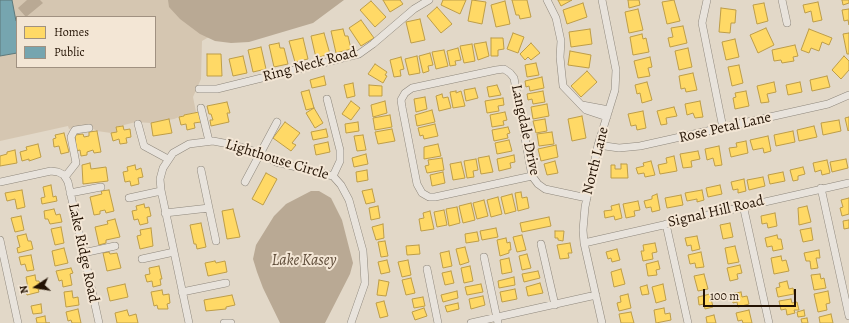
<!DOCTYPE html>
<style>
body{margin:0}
#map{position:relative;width:849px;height:323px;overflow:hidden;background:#e2d8c8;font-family:Alegreya,serif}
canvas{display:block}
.legend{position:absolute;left:16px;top:16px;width:140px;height:52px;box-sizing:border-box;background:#f3e6d5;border:1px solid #a09181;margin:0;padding:5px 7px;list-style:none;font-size:12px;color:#231203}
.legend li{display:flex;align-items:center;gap:8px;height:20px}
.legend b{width:20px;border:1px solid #a09181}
.north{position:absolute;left:16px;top:267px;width:40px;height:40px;-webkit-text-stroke:3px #f3e6d5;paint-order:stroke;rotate:258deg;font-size:11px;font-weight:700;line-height:16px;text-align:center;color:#231203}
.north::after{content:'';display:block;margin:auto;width:14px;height:18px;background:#231203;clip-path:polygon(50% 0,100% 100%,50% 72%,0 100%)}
.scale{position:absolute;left:703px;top:289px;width:93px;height:18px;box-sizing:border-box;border:2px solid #231203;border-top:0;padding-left:5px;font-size:12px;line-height:14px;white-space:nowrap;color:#231203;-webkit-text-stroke:3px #f3e6d5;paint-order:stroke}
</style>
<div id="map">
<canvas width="849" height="323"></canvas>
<ul class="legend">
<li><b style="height:11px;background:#ffd966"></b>Homes</li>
<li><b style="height:11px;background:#76a5af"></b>Public</li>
</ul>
<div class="north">N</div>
<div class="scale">100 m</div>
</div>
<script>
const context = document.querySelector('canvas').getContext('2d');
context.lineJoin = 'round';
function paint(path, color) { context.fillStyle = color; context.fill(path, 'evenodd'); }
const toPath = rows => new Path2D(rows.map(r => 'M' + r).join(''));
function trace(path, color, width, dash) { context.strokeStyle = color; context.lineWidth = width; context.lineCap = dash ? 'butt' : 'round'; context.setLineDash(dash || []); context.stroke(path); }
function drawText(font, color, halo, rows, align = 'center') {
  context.font = font + ' Alegreya,serif'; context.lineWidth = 4; context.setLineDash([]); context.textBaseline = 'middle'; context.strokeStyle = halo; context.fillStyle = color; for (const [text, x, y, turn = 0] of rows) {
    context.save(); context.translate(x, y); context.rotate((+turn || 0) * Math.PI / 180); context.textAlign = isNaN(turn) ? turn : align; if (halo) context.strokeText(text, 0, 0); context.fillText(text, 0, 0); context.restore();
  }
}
const green = toPath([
 [0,0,207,0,214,34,202,41,201,79,193,97,196,112,184,115,174,119,151,123,136,122,116,127,117,132,111,133,97,131,86,125,69,129,68,126,0,141],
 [17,17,155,17,155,67,17,67]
]);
const water = toPath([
 [27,0,40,0,43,3,26,17,18,8],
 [168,0,344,0,313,23,249,42,231,43,215,41,200,34,180,19,169,7],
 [311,191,319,191,331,198,342,220,353,263,350,274,325,323,280,323,263,288,257,272,253,259,256,245,274,216,286,204]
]);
const homes = toPath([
 [383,0,400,0,403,4,390,12,383,0],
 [443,0,466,0,460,14,441,5,443,0],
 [472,0,486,2,482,24,468,21,472,0],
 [512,0,527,0,531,17,520,19,519,15,516,15,512,0],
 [558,0,572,0,561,6,558,0],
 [628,0,639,0,640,5,629,8,628,0],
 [674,0,680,21,667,24,662,2,674,0],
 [842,0,849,0,849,3,843,5,842,0],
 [371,1,386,17,375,27,360,10,371,1],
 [505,1,510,24,496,27,491,5,505,1],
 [818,2,822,20,813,22,811,11,805,13,803,5,818,2],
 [583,3,587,17,567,24,563,10,583,3],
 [764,3,768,21,757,24,753,5,764,3],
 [437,7,452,24,441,33,427,16,437,7],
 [721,8,736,10,735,23,731,23,730,33,719,32,721,8],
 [638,9,643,30,629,33,625,12,638,9],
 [849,9,849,25,848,20,844,21,842,10,849,9],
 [420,19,425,40,411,43,406,22,420,19],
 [361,20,374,38,361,46,349,28,361,20],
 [683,26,687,43,670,47,668,38,673,37,671,28,683,26],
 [766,28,774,45,758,53,750,35,766,28],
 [343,29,345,36,348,36,351,49,336,53,331,31,343,29],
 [590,29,592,44,571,47,569,32,590,29],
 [809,29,832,38,829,45,822,42,819,51,811,48,809,53,801,50,809,29],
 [324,33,330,54,316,58,311,36,324,33],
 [513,33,524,37,518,53,507,49,513,33],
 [849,33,849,54,847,54,843,34,849,33],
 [642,34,643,39,646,38,649,52,633,55,630,37,642,34],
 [303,38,308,59,295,62,289,41,303,38],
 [491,38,503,38,504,49,498,50,498,56,491,56,491,38],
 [735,39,739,57,726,60,722,42,735,39],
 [486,42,489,56,478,60,474,44,486,42],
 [279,43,280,48,284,48,288,64,274,67,269,45,279,43],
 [531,43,540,53,531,60,528,57,525,60,520,54,531,43],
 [472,44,475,61,464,63,460,46,472,44],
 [795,45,798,56,793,57,794,61,782,63,781,60,774,61,772,50,795,45],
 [261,47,266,69,253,72,248,50,261,47],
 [458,48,461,60,455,61,456,65,450,66,447,51,458,48],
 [688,48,692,67,679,70,675,51,688,48],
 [444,50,448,66,436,69,432,52,444,50],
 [570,51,591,55,589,68,568,65,570,51],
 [430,53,433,65,428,66,429,71,423,73,419,56,430,53],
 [207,54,221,54,222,76,207,76,207,54],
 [243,56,247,73,233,76,229,59,243,56],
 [417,56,420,73,409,75,405,59,417,56],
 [844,56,849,61,849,70,841,79,832,70,844,56],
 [401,57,404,69,400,70,401,76,394,77,390,60,401,57],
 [650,57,652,67,648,68,650,76,638,78,634,61,650,57],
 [536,63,539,75,527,77,525,65,536,63],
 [375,64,387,72,385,75,387,76,383,83,368,74,375,64],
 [739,65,743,83,732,86,728,67,739,65],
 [587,71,597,82,581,97,571,86,587,71],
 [693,73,697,90,686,92,685,88,681,89,679,76,693,73],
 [324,76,326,85,312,88,310,80,324,76],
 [827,76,830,87,812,91,810,80,827,76],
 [542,77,544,88,530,91,529,86,526,87,525,81,542,77],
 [647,82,652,100,642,103,640,93,637,94,635,85,647,82],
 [774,82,776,92,767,94,769,102,761,103,757,86,774,82],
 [800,82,802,92,788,95,786,85,800,82],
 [353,83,355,96,347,98,344,85,353,83],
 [369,85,382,86,382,96,369,96,369,85],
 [497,85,501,95,489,97,487,87,497,85],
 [475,88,478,98,466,101,464,90,475,88],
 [309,90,314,108,306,110,301,92,309,90],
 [456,91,456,93,461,91,465,106,453,108,450,92,456,91],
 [543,91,545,102,533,104,532,99,528,100,527,94,543,91],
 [746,91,749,106,735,109,733,98,736,97,735,93,746,91],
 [442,94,443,98,448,97,451,108,439,111,436,96,442,94],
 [425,97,427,109,416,112,414,99,425,97],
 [503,98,504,105,498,106,499,111,487,113,485,101,503,98],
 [351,101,360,108,351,120,342,114,351,101],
 [385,101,387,113,373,117,371,105,385,101],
 [700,101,703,117,695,118,693,113,687,115,685,104,700,101],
 [227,102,230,113,227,113,229,122,211,126,210,120,213,120,211,114,209,114,207,106,227,102],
 [547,104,549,116,533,119,531,107,547,104],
 [674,107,677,116,666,118,667,124,661,125,657,111,674,107],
 [314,108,323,123,315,128,306,113,314,108],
 [432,110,435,122,417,126,415,115,432,110],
 [643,111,646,128,637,130,636,125,631,126,628,114,643,111],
 [199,112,201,122,194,123,195,128,187,130,186,124,181,125,179,117,184,116,184,115,199,112],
 [505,112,507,120,503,121,504,125,492,127,490,115,505,112],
 [390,115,392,127,375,130,373,118,390,115],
 [582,116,586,138,572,141,568,119,582,116],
 [849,117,849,130,848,131,845,118,849,117],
 [169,119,172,133,153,136,151,123,169,119],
 [545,119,547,131,536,133,533,121,545,119],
 [839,120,841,131,823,135,821,123,839,120],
 [285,122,300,133,292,143,296,145,291,151,273,138,285,122],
 [358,122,359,131,346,133,345,124,358,122],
 [435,124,438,136,424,139,423,135,420,136,418,128,435,124],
 [123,126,124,130,130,129,131,137,126,138,127,143,120,144,119,139,113,141,111,133,117,132,116,127,123,126],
 [814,126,817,137,799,141,797,130,814,126],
 [508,127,510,133,507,134,508,138,494,141,492,130,508,127],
 [326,129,328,137,313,140,311,132,326,129],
 [392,129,395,141,378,144,375,132,392,129],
 [97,131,101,152,94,153,93,150,87,152,87,155,81,156,80,150,76,151,75,135,83,134,84,137,89,136,89,132,97,131],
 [793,131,795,142,776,146,774,135,793,131],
 [552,132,554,144,539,146,537,134,552,132],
 [64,133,69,152,61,154,59,146,54,147,53,139,56,138,55,135,64,133],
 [363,135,366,150,357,151,354,136,363,135],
 [768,136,771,151,764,153,763,148,753,150,750,140,768,136],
 [509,140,512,151,497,154,495,143,509,140],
 [746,141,748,153,731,157,729,148,737,147,736,143,746,141],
 [328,142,330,152,316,155,314,145,328,142],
 [38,144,41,157,29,161,29,159,22,161,20,152,27,150,26,147,38,144],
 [438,144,441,156,424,159,424,147,438,144],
 [556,145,558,157,541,161,538,149,556,145],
 [719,146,722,165,715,166,713,158,707,160,705,149,719,146],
 [15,150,17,163,0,166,0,156,7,154,7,152,15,150],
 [698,151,700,159,691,161,692,167,683,168,680,154,698,151],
 [366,154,368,164,354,167,352,158,366,154],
 [514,155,515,162,510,163,511,168,499,171,497,159,514,155],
 [489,156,493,172,481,174,478,158,489,156],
 [674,156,677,171,660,174,658,165,667,163,666,158,674,156],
 [442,158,444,170,427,173,425,166,429,165,428,160,442,158],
 [476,159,478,170,473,171,474,177,467,178,464,161,476,159],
 [846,159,848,168,832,172,830,162,846,159],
 [827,160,830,173,822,175,821,170,815,172,813,163,827,160],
 [555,161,558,173,547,175,544,164,555,161],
 [651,161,655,175,645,177,644,173,638,174,636,168,644,166,643,163,651,161],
 [461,162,465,178,453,180,450,164,461,162],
 [90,163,91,169,106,167,108,181,83,184,82,165,90,163],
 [621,164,627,164,628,178,611,178,611,165,615,165,615,169,621,169,621,164],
 [135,165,136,170,141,168,143,177,138,178,139,184,131,186,130,181,125,182,123,172,128,171,127,167,135,165],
 [803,167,805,174,798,176,798,180,793,181,790,170,803,167],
 [367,170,368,180,357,182,356,172,367,170],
 [443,172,445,183,432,186,430,175,443,172],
 [783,172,785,181,770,184,768,175,783,172],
 [266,173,277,179,263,205,252,199,266,173],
 [763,177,765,186,749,190,747,180,763,177],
 [744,179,746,191,738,193,738,189,733,190,731,182,744,179],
 [51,185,53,197,56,196,57,201,42,204,41,198,45,197,43,187,51,185],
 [720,185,722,194,708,197,706,188,720,185],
 [372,189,375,202,366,204,362,191,372,189],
 [22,190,25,207,17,209,15,199,7,201,5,193,22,190],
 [109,190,114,211,106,213,105,210,100,211,100,214,94,215,90,197,102,194,101,191,109,190],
 [702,190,704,200,697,202,697,199,687,201,685,193,702,190],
 [521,192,522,198,527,197,529,208,518,211,515,193,521,192],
 [512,194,516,211,505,214,501,197,512,194],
 [657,194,660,210,652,212,651,207,646,208,644,201,652,199,652,196,657,194],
 [681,195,683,205,667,208,665,198,681,195],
 [498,197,502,214,491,217,487,200,498,197],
 [849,198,849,214,842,216,840,208,843,207,841,200,849,198],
 [484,200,488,216,477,219,473,203,484,200],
 [638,201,640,210,634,211,635,216,626,218,623,204,638,201],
 [471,203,475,220,463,223,459,206,471,203],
 [144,204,145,208,149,207,151,216,147,217,148,223,140,225,138,219,134,220,132,211,137,210,136,206,144,204],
 [619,204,622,218,615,220,614,216,605,218,604,211,612,210,611,206,619,204],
 [378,206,380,218,371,220,369,208,378,206],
 [807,206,811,222,799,225,798,208,807,206],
 [457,207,460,223,449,226,446,209,457,207],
 [54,209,56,215,60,214,62,222,50,224,48,219,45,219,44,211,54,209],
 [233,209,240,237,227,239,222,211,233,209],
 [444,210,447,225,437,227,434,212,444,210],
 [430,211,434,229,421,231,419,219,424,218,423,213,430,211],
 [775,213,777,226,768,228,767,223,762,224,761,216,775,213],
 [21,216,24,230,15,232,11,218,21,216],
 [549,217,551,226,522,232,520,223,549,217],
 [115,219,120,237,106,240,106,243,99,245,95,227,108,224,107,221,115,219],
 [849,220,849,228,844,229,843,221,849,220],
 [201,223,206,247,197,249,196,244,194,244,190,225,201,223],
 [730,223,733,237,723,239,720,225,730,223],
 [383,224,384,238,376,240,372,227,383,224],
 [61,227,64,243,55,245,51,229,61,227],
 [151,228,153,246,140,249,137,236,141,235,140,230,151,228],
 [496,228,498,237,482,240,480,231,496,228],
 [811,228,813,240,803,242,800,230,811,228],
 [555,231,564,231,563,241,558,240,558,238,555,238,555,231],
 [477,232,479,241,466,243,465,234,477,232],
 [26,234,28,241,31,241,33,249,18,253,17,248,20,247,17,236,26,234],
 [522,235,526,250,517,252,513,237,522,235],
 [777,235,778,239,781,239,783,249,773,251,772,246,767,247,765,238,777,235],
 [697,236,700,249,692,251,691,245,687,246,685,238,697,236],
 [506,238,507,243,510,242,511,250,509,250,509,253,500,256,497,240,506,238],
 [385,241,388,256,381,257,378,242,385,241],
 [570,243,572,253,568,253,569,258,560,259,557,245,570,243],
 [655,243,657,252,652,253,653,259,643,261,641,251,644,251,643,245,655,243],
 [419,245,420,254,407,255,406,246,419,245],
 [735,246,739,262,728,264,725,248,735,246],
 [465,247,469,262,460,265,456,249,465,247],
 [64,248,68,263,55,266,52,251,64,248],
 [617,249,620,260,612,262,611,258,608,259,606,252,617,249],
 [819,250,820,258,816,258,818,268,811,269,810,261,806,261,804,253,819,250],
 [449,251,452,266,443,268,440,253,449,251],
 [109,252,110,254,117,253,121,268,107,271,103,253,109,252],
 [701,252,704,267,696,268,695,263,690,264,688,255,701,252],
 [527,254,531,268,522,270,519,256,527,254],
 [31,255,34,270,27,271,25,264,21,265,19,257,31,255],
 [781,256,782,261,786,260,789,271,774,274,771,258,781,256],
 [509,258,512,272,502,274,500,260,509,258],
 [387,260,390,272,381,274,378,262,387,260],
 [408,260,411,275,402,277,398,262,408,260],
 [215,261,216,263,225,261,227,272,208,276,205,263,215,261],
 [658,261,660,269,656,270,657,275,648,276,646,264,658,261],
 [740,265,742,273,737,274,738,279,730,281,727,268,740,265],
 [159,266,162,279,160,279,161,285,153,287,152,281,147,282,145,275,150,274,149,268,159,266],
 [470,266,473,281,464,283,461,268,470,266],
 [71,268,73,273,70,274,72,285,63,287,62,280,59,281,56,271,71,268],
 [621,269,625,284,614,287,611,272,621,269],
 [451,271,454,283,445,285,442,273,451,271],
 [538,271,540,278,524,282,522,274,538,271],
 [704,274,708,289,698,291,694,276,704,274],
 [820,274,821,279,824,278,826,288,814,290,811,275,820,274],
 [35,275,36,281,39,281,41,289,38,289,39,292,27,295,25,289,28,288,26,277,35,275],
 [514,277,515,285,499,288,498,281,514,277],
 [411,278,415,293,406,295,402,280,411,278],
 [379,280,389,282,386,296,377,295,379,280],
 [787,281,789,289,793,288,794,294,778,297,776,288,780,287,779,283,787,281],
 [540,283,543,293,528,296,526,287,540,283],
 [125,284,128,297,110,301,107,288,125,284],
 [481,284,483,292,467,295,465,287,481,284],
 [663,284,666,300,656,303,652,287,663,284],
 [647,285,649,294,642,295,640,287,647,285],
 [515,289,517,299,502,302,500,292,515,289],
 [162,290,163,295,169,294,170,303,167,304,168,309,158,309,157,305,154,306,151,292,162,290],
 [72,291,73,298,78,297,79,305,66,307,64,292,72,291],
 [457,291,458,298,443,302,441,295,457,291],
 [828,291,830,303,826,304,827,310,818,312,814,294,828,291],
 [741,292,742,297,747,296,749,304,738,307,737,302,733,303,731,294,741,292],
 [628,294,631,308,619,311,617,303,621,302,620,296,628,294],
 [710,294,713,307,705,309,704,304,699,305,698,297,710,294],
 [232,295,235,305,226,307,226,309,206,311,204,300,232,295],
 [483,296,485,305,471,309,469,299,483,296],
 [423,297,425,306,414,308,412,299,423,297],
 [791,299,792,303,797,302,799,310,794,310,795,313,787,315,786,309,781,310,779,301,791,299],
 [384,301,388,316,380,318,376,303,384,301],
 [458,303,459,309,447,312,445,306,458,303],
 [41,304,42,313,33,314,31,306,41,304],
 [424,308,427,316,415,320,412,312,424,308],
 [664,308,665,314,670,313,671,320,656,323,654,310,664,308],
 [78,309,81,323,72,323,71,320,68,321,66,312,78,309],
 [127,310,129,316,136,314,138,323,117,323,115,313,127,310],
 [749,310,752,323,743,323,742,320,738,321,736,313,749,310],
 [804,310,805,316,798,317,797,312,804,310],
 [631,312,634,323,621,323,619,314,631,312],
 [831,314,833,323,820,323,819,317,831,314],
 [714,315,716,323,707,323,706,317,714,315],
 [45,316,46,323,50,323,37,323,36,318,45,316],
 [807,318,808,323,802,323,801,319,807,318]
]);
const public = toPath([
 [0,0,12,0,16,21,17,21,17,53,0,56,0,0]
]);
const minor = toPath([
 [547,0,556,18,561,41,560,57,563,86,586,110,607,117],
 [707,0,702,23,723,128],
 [782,0,787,23],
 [199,89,217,89,359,54,373,44,414,9,429,0],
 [327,99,340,150,340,161,333,176],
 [582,105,609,110],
 [201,108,209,141],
 [138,124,144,146,168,159],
 [598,145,619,148,640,146,828,104,849,95],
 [201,170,209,208],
 [532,176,435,197,429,197,422,193,417,184,402,107,401,100,405,93,412,88,496,70,504,69,510,73,514,78,532,176,538,184,545,189,587,198],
 [65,177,76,163,71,137,73,133,75,130,89,128],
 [0,182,51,171,58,172,64,175,68,182,99,323],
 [245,182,277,122],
 [821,188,849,316],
 [70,193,101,187],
 [129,198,161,191],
 [743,205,769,323],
 [165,213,209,208,216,241],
 [666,224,688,323],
 [0,240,18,323],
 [584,243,849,183],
 [541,244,555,305],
 [83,253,115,246],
 [484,257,498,323],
 [142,259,174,252],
 [427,269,438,323],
 [182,292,226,283],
 [189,323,161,190,160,179,163,168,173,153,189,144,213,141,234,145,263,154,276,162,333,176,341,185,349,200,363,251,365,283,351,323],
 [224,323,231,323],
 [471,323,596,295],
 [602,323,584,243,583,230,585,207,598,145,615,90,616,70,602,0]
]);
const streetNames = [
 ["Ring Neck Road",310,65,-15],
 ["Rose Petal Lane",725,128,-13],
 ["Langdale Drive",525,130,78],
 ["Lighthouse Circle",277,160,17],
 ["North Lane",596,161,-76],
 ["Signal Hill Road",716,212,-13],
 ["Lake Ridge Road",83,253,78]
];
const waterNames = [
 ["Lake Kasey",304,261]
];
paint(green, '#d5c6b1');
paint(water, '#b9a994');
paint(homes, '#ffd966');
trace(homes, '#bd9d48', 1);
paint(public, '#76a5af');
trace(public, '#5d797b', 1);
trace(minor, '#8e877c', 8);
trace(minor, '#e8e3dc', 7);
drawText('15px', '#231203', '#f3e6d5', streetNames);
drawText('italic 16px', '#5f4d3a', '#f3e6d5', waterNames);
</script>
